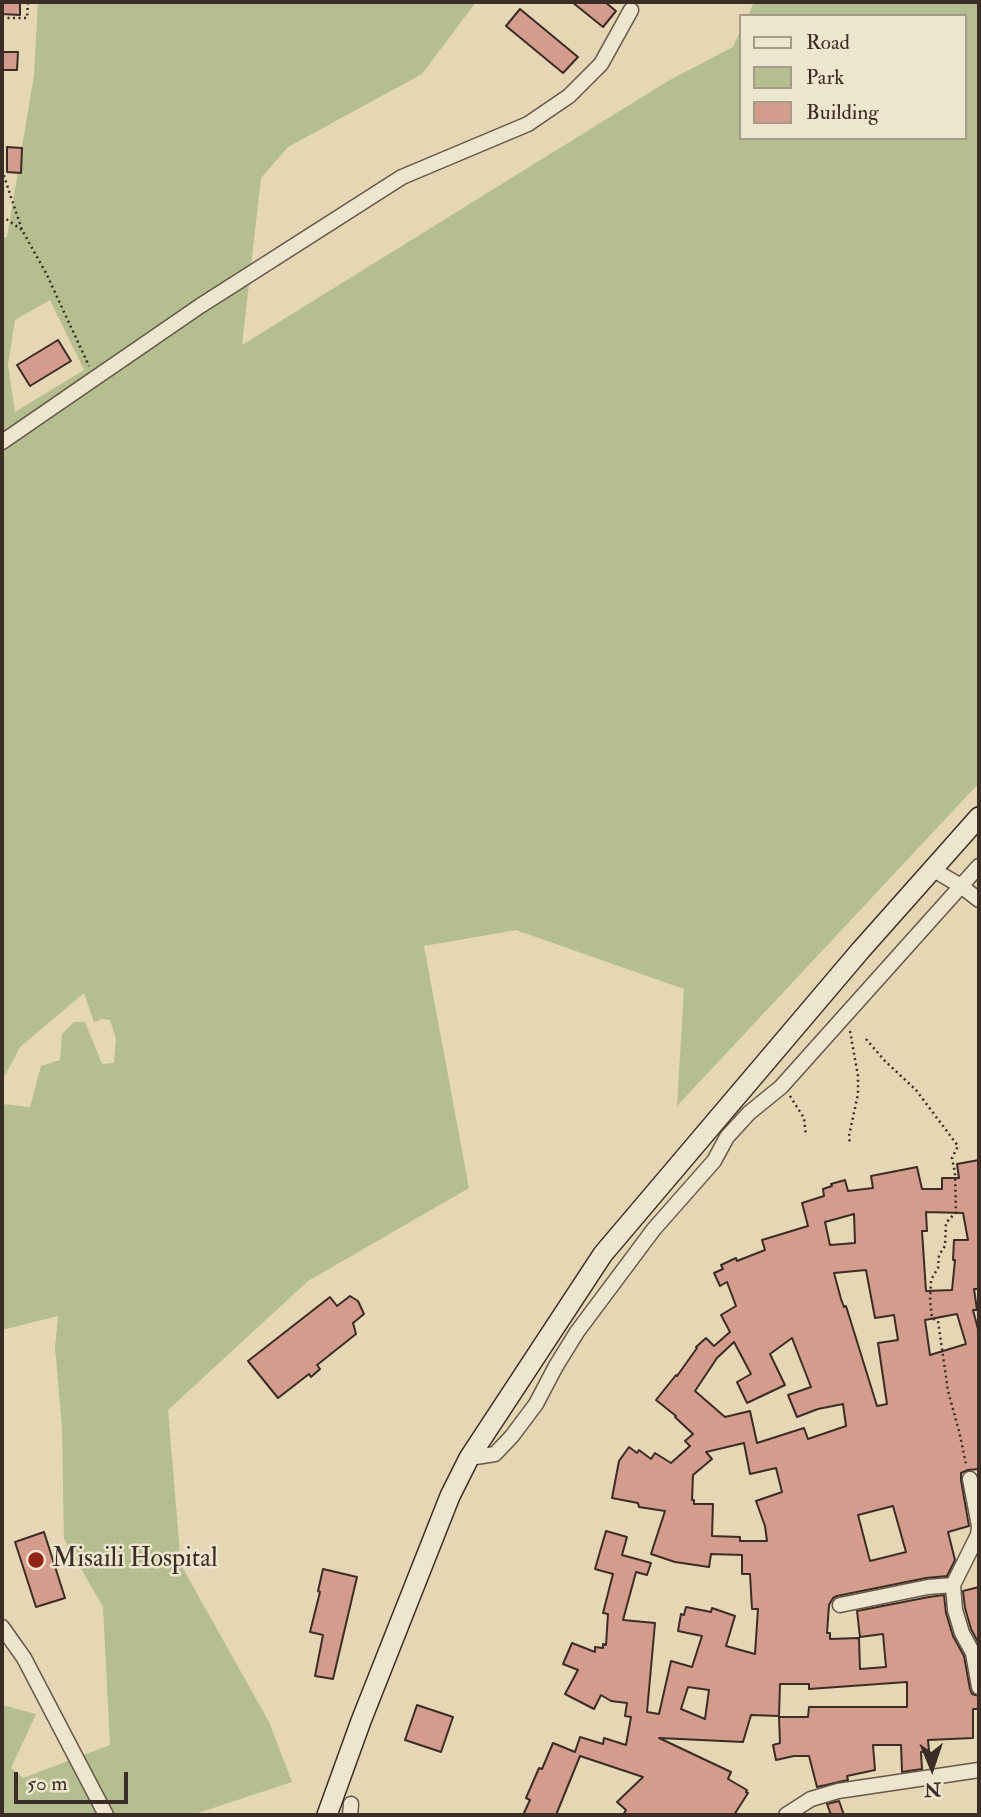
<!DOCTYPE html>
<style>
body{margin:0}
#map{position:relative;width:981px;height:1817px;overflow:hidden;background:#e5d7b4;font-family:"IM FELL Double Pica",serif}
canvas{display:block}
.frame{position:absolute;inset:0;border:4px solid #3b2d25;pointer-events:none}
.legend{position:absolute;left:739px;top:14px;width:228px;height:126px;box-sizing:border-box;background:#eee5ce;border:2px solid #a69b8a;margin:0;padding:9px 12px;list-style:none;font-size:21px;color:#3b2d25}
.legend li{display:flex;align-items:center;gap:14px;height:35px}
.legend b{width:35px;border:2px solid #a69b8a}
.north{position:absolute;left:897px;top:1733px;width:70px;height:70px;-webkit-text-stroke:5px #eee5ce;paint-order:stroke;rotate:178deg;font-size:19px;font-weight:700;line-height:28px;text-align:center;color:#3b2d25}
.north::after{content:'';display:block;margin:auto;width:24px;height:32px;background:#3b2d25;clip-path:polygon(50% 0,100% 100%,50% 72%,0 100%)}
.scale{position:absolute;left:14px;top:1772px;width:114px;height:32px;box-sizing:border-box;border:4px solid #3b2d25;border-top:0;padding-left:9px;font-size:21px;line-height:24px;white-space:nowrap;color:#3b2d25;-webkit-text-stroke:5px #eee5ce;paint-order:stroke}
</style>
<div id="map">
<canvas width="981" height="1817"></canvas>
<div class="frame"></div>
<ul class="legend">
<li><b style="height:9px;background:#eee5ce"></b>Road</li>
<li><b style="height:19px;background:#b4be8e"></b>Park</li>
<li><b style="height:19px;background:#d49c8c"></b>Building</li>
</ul>
<div class="north">N</div>
<div class="scale">50 m</div>
</div>
<script>
const context = document.querySelector('canvas').getContext('2d');
context.lineJoin = 'round';
function paint(path, color) { context.fillStyle = color; context.fill(path, 'evenodd'); }
const toPath = rows => new Path2D(rows.map(r => 'M' + r).join(''));
function trace(path, color, width, dash) { context.strokeStyle = color; context.lineWidth = width; context.lineCap = dash ? 'butt' : 'round'; context.setLineDash(dash || []); context.stroke(path); }
function drawText(font, color, halo, rows, align = 'center') {
  context.font = font + ' "IM FELL Double Pica",serif'; context.lineWidth = 5; context.setLineDash([]); context.textBaseline = 'middle'; context.strokeStyle = halo; context.fillStyle = color; for (const [text, x, y, turn = 0] of rows) {
    context.save(); context.translate(x, y); context.rotate((+turn || 0) * Math.PI / 180); context.textAlign = isNaN(turn) ? turn : align; if (halo) context.strokeText(text, 0, 0); context.fillText(text, 0, 0); context.restore();
  }
}
const green = toPath([
 [38,2,476,2,422,74,288,147,261,178,242,345,668,81,733,47,741,29,741,138,965,138,965,16,748,16,754,2,979,2,979,783,677,1106,684,989,516,930,424,946,469,1188,308,1281,168,1410,181,1565,269,1722,292,1782,192,1815,2,1815,2,1705,36,1714,11,1768,23,1778,110,1745,103,1607,64,1539,62,1429,55,1347,58,1316,2,1330,2,1104,30,1107,41,1066,60,1060,62,1034,74,1022,85,1022,102,1064,114,1063,116,1039,110,1020,102,1019,94,1022,84,993,20,1047,2,1081,2,237,7,237,34,75],
 [50,300,84,370,15,412,8,365,15,320]
]);
const building = toPath([
 [2,2,20,2,20,15,2,14,2,2],
 [572,2,605,2,616,11,603,27,572,2],
 [520,9,578,57,563,73,506,26,520,9],
 [2,52,18,52,17,70,2,70,2,52],
 [7,147,22,148,21,173,7,172,7,147],
 [58,340,71,361,30,386,17,365,58,340],
 [979,1160,979,1289,974,1289,977,1310,973,1310,979,1333,979,1469,968,1470,961,1473,961,1480,969,1526,948,1532,955,1560,947,1576,926,1578,837,1596,833,1598,829,1605,827,1633,830,1633,830,1639,859,1638,860,1669,886,1667,883,1634,860,1637,857,1611,929,1597,944,1595,946,1613,953,1636,964,1656,970,1689,972,1694,979,1696,979,1709,973,1709,973,1738,928,1740,929,1751,921,1752,922,1769,902,1772,901,1745,873,1745,875,1770,847,1776,848,1780,817,1787,809,1756,794,1756,776,1760,773,1745,780,1743,779,1717,808,1717,809,1707,907,1707,907,1682,809,1689,809,1684,780,1684,779,1716,751,1715,743,1742,659,1738,731,1772,728,1779,747,1790,746,1792,748,1793,734,1815,623,1815,626,1810,617,1802,643,1777,580,1756,556,1815,523,1815,530,1800,526,1798,539,1768,542,1769,553,1743,575,1752,580,1737,603,1744,604,1738,626,1745,631,1717,625,1716,627,1703,611,1701,601,1695,594,1709,565,1694,578,1670,563,1664,572,1643,595,1652,595,1647,603,1648,603,1644,606,1645,608,1614,603,1613,613,1574,595,1569,606,1531,627,1537,622,1555,651,1563,647,1575,636,1572,623,1620,655,1623,647,1712,659,1714,671,1661,692,1667,702,1636,678,1631,681,1614,684,1615,686,1607,711,1612,712,1608,735,1616,726,1646,755,1654,758,1609,752,1609,750,1574,742,1574,742,1555,711,1554,709,1567,675,1562,651,1554,665,1511,639,1507,638,1503,612,1498,619,1461,629,1447,637,1453,639,1450,651,1459,655,1453,671,1463,690,1446,685,1441,693,1434,675,1417,676,1416,656,1400,676,1375,677,1376,697,1348,696,1347,706,1338,714,1346,730,1332,721,1315,736,1306,727,1282,720,1286,714,1273,723,1269,721,1265,736,1258,737,1261,765,1250,762,1240,808,1226,802,1203,824,1196,823,1189,832,1186,831,1184,845,1180,848,1191,873,1188,871,1176,917,1167,922,1189,942,1189,942,1178,959,1178,957,1164,979,1160],
 [926,1212,963,1213,968,1240,954,1240,953,1260,955,1260,952,1290,926,1291,922,1231,927,1231,926,1212],
 [854,1214,855,1243,830,1245,825,1222,854,1214],
 [866,1270,875,1318,894,1315,898,1340,878,1343,887,1404,877,1406,846,1306,844,1307,841,1299,834,1273,866,1270],
 [957,1314,966,1344,930,1355,925,1320,957,1314],
 [792,1338,811,1387,788,1395,797,1417,818,1409,843,1404,846,1426,808,1439,804,1428,757,1443,750,1411,725,1417,695,1391,717,1358,734,1342,751,1374,737,1382,747,1403,785,1385,770,1354,792,1338],
 [744,1443,750,1474,776,1468,782,1492,756,1501,765,1526,767,1541,740,1541,740,1537,712,1536,713,1504,694,1504,694,1500,692,1500,693,1475,712,1459,706,1452,744,1443],
 [893,1506,906,1552,870,1561,858,1515,893,1506],
 [688,1687,709,1690,705,1719,681,1709,688,1687],
 [350,1296,358,1301,364,1314,353,1323,356,1334,317,1365,320,1369,311,1377,309,1374,278,1398,248,1361,330,1297,337,1306,350,1296],
 [44,1532,65,1598,36,1607,15,1542,44,1532],
 [323,1569,357,1577,333,1679,315,1676,323,1635,310,1632,320,1592,318,1591,323,1569],
 [979,1587,979,1644,971,1629,965,1608,963,1591,979,1587],
 [417,1705,453,1717,441,1752,405,1740,417,1705],
 [839,1801,844,1815,831,1815,827,1804,839,1801]
]);
const path = toPath([
 [2,18,27,18,28,2],
 [2,170,22,230,46,273,89,366],
 [2,216,22,230],
 [850,1031,858,1076,858,1094,849,1136,850,1144],
 [866,1039,885,1061,916,1090,958,1146,952,1158,955,1173,956,1212,946,1223,945,1246,939,1255,938,1268,931,1280,930,1301,932,1318,938,1321,948,1391,959,1431,966,1464],
 [790,1096,804,1118,806,1136]
]);
const minor = toPath([
 [2,442,200,306,402,177,528,124,569,96,601,64,631,10],
 [932,869,961,886,979,900],
 [469,1458,495,1454,512,1436,536,1404,556,1366,577,1332,654,1229,714,1161,727,1137,749,1113,781,1087,979,866],
 [970,1479,979,1526,978,1535,953,1585,955,1610,962,1633,973,1653,979,1687],
 [840,1605,928,1587,953,1585],
 [2,1627,24,1658,106,1815],
 [350,1815,351,1804],
 [786,1815,811,1799,838,1791,979,1770]
]);
const secondary = toPath([
 [327,1815,361,1721,450,1496,469,1458,603,1254,860,951,979,817]
]);
const markers = [
 [36,1560,9,"#8f2418"]
];
const poiNames = [
 ["Misaili Hospital",52,1560]
];
paint(green, '#b4be8e');
paint(building, '#d49c8c');
trace(building, '#3b2d25', 2);
trace(minor, '#665849', 17);
trace(secondary, '#3b2d25', 22);
trace(path, '#3b2d25', 2.5, [2, 3.5]);
trace(minor, '#eee5ce', 14);
trace(secondary, '#eee5ce', 19);
for (const [x, y, r, color] of markers) { const dot = new Path2D(); dot.arc(x, y, r, 0, 2 * Math.PI); context.fillStyle = color; context.fill(dot); trace(dot, '#eee5ce', 2.5); }
drawText('26px', '#3b2d25', '#eee5ce', poiNames, 'left');
</script>
